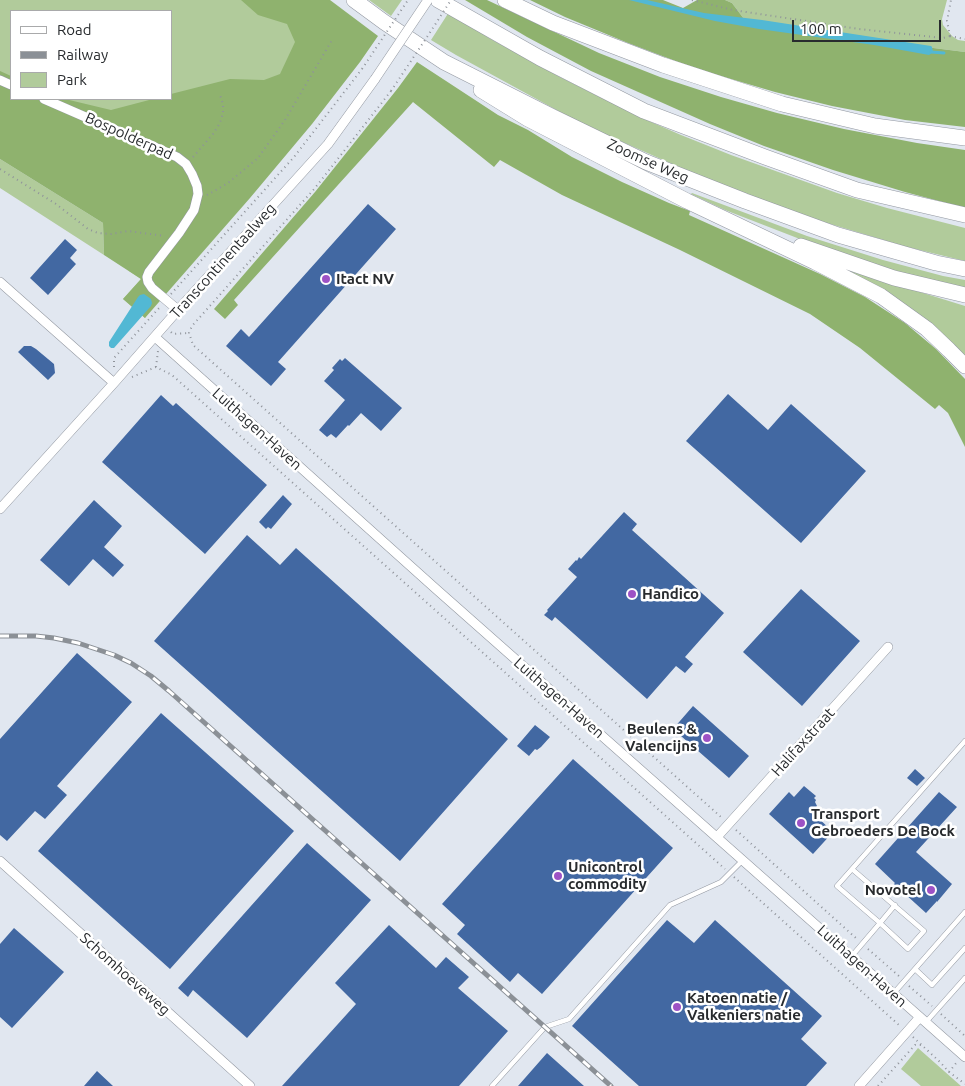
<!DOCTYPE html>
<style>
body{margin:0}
#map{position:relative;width:965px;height:1086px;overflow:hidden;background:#e1e7f0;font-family:Ubuntu,sans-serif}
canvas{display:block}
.legend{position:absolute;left:10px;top:10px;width:162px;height:90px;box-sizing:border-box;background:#fff;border:1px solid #a9aaab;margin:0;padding:6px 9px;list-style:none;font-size:15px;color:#282b2e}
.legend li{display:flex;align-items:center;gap:10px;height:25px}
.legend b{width:25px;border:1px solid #a9aaab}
.scale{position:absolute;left:792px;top:20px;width:149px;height:22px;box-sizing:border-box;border:2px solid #282b2e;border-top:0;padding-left:6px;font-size:15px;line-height:18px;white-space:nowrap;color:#282b2e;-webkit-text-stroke:4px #fff;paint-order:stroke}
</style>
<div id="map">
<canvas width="965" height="1086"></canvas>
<ul class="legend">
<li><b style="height:6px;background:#fff"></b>Road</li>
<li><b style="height:6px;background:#8b9096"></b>Railway</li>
<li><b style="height:14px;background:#b1cb9b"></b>Park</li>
</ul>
<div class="scale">100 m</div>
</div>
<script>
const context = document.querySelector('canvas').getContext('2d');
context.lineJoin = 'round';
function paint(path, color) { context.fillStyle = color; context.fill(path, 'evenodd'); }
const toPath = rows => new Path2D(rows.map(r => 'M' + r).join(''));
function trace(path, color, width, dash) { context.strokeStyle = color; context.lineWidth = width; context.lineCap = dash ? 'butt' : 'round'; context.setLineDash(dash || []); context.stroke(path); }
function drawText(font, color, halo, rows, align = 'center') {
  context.font = font + ' Ubuntu,sans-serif'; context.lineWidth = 5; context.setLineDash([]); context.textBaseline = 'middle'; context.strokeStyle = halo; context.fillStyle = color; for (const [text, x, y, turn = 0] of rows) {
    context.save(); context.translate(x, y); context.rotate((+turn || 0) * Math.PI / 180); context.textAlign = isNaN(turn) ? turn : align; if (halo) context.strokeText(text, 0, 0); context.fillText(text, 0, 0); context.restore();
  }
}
const green = toPath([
 [0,0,305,0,324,14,145,318,123,299,141,279,129,271,178,208,32,99,171,99,171,11,11,11,11,90,0,85],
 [369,0,402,0,391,16],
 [725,0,947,0,942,19,943,25,952,36,958,40,965,41,965,52,894,43,744,19,732,3],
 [449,12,489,38,560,77,642,118,681,135,731,155,837,193,887,208,965,228,965,261,907,247,827,223,768,203,706,179,584,125,456,55,431,40],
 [0,159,103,223,104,255,0,188],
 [692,193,807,236,883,260,943,276,965,280,965,291,880,267,805,241,725,210,691,194],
 [849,270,965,306,965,357,848,272],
 [918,1048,961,1086,921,1086,914,1080,901,1069]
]);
const forest = toPath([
 [241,0,330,0,378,36,360,62,312,124,250,198,145,318,123,299,141,279,104,255,103,223,0,159,0,71,11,76,11,99,65,99,111,110,153,99,171,99,171,94,230,79,264,80,280,74,295,42,287,24,258,15],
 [465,0,487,0,599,53,660,77,721,97,777,113,844,129,917,143,965,150,965,208,905,192,833,170,764,146,710,124,591,71,527,37],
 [530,0,663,0,683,8,697,0,725,0,732,3,744,19,894,43,965,52,965,127,905,120,832,106,775,92,714,74,678,62,628,43,565,17],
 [417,62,498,115,528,130,572,157,622,182,669,203,690,211,689,215,820,274,865,297,905,323,936,349,965,379,965,447,948,413,939,405,935,409,860,348,810,314,680,250,562,195,500,160,494,167,413,102,234,300,238,305,225,319,214,309,315,192,398,88]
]);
const water = toPath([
 [629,0,647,0,704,13,762,20,931,46,932,47,933,52,929,55,874,45,759,29,715,21],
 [144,294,151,299,152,303,151,306,114,348,111,348,109,346,109,342,138,297,140,295]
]);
const stream = toPath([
 [931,52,944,53]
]);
const building = toPath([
 [368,204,396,229,278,362,286,369,271,386,226,346,241,329,249,337],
 [65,239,77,250,70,258,76,264,48,295,30,278],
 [24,346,31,346,36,349,54,364,55,373,48,380,18,352],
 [345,358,402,408,381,431,361,413,349,426,348,425,336,438,331,434,327,437,319,430,345,400,324,381,334,370,332,368,340,359,342,361],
 [728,394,768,430,791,404,866,471,801,543,686,441],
 [161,395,173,406,176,403,267,485,205,554,102,462],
 [283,495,292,504,271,529,268,527,266,529,259,522],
 [94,500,122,526,104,547,124,565,113,577,93,559,69,586,40,560],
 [624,512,637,524,632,530,724,613,685,657,693,664,685,673,676,666,647,699,555,617,552,621,544,615,548,611,547,610,577,577,568,569,576,560,577,561,579,557,581,559],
 [247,535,280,565,296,548,508,739,400,861,154,641],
 [801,589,860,641,802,706,743,652],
 [77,653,132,702,57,786,67,795,45,819,35,811,7,841,0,835,0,739],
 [693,706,749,756,729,778,673,729],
 [161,713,294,831,170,969,38,851],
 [535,725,550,737,541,747,537,750,535,749,529,756,517,746],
 [573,759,673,848,542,994,518,973,510,982,457,934,465,925,442,904],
 [915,769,925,778,917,786,907,778],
 [804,786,816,796,814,798,816,800,815,802,817,806,812,812,833,832,813,854,769,814,789,792,794,797],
 [939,792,957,807,916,852,952,884,937,902,937,901,926,913,894,884,895,883,875,864],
 [307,843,371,900,247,1038,193,990,188,997,178,988],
 [667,920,694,943,715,920,822,1016,801,1039,827,1063,806,1086,639,1086,572,1026],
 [389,925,436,968,446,957,469,977,458,988,508,1031,459,1086,282,1086,356,1004,335,983],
 [14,928,64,972,12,1028,0,1017,0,944],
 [547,1053,584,1086,518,1086],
 [97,1071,113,1086,84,1086]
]);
const path = toPath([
 [692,0,733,10,859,29,943,38,950,36],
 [950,36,947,21,951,0],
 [950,36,965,39],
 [391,91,315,188,192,326,189,333,193,345,721,817],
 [193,157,213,134,220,123,223,113,223,104,220,95],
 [0,169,56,204,88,229,98,233,111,234,128,231,165,236],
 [207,195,228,183,258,158,285,120,332,40],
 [171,294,294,157,362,69],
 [171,332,173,334,188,333],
 [114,367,114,358,160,307],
 [156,367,158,351],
 [132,377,156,367,172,375,725,869],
 [736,830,857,939],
 [734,877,900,1026],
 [868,949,900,977],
 [909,986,932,1006],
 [941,1014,965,1036],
 [913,1037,940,1062,949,1072,965,1084],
 [949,1072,957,1062],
 [878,1086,915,1045,921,1045]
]);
const service = toPath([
 [895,905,880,923,837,886,965,741],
 [851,957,880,923,908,949,924,931,852,869],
 [915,969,932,985,965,948],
 [893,994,965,912],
 [926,1022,965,978],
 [492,1086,545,1027,569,1019,670,905,721,882,743,860]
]);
const minor = toPath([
 [0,80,11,85],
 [44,99,168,153,177,157,186,164,192,174,197,186,198,194,194,210,179,233,149,272,147,277,148,282,152,288,178,310],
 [0,282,114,383],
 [155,337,436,589,965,1057],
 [0,509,114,383,178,310,328,144,375,79],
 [717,837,888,647],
 [0,861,250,1086],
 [859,1086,920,1017]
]);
const motorway = toPath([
 [354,0,384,22,444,62,553,117,646,162,745,201,838,235,936,263,965,269],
 [438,0,540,58,644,111,765,157,857,190,965,215],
 [505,0,553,23,663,65,782,104,875,126,965,138],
 [481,90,528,119,687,201,815,262,881,296,927,329,949,350,965,366],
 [801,246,894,278,965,295]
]);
const rail = toPath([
 [0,636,36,636,54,638,78,643,114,655,131,663,151,676,169,691,611,1086]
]);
const pathBridge = toPath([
 [362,69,408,0],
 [391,91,429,34,451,0]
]);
const minorBridge = toPath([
 [375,79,428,0]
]);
const markers = [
 [326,279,5,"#9d52c5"],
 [632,594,5,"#9d52c5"],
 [707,738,5,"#9d52c5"],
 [801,823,5,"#9d52c5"],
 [558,876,5,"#9d52c5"],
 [931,890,5,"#9d52c5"],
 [677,1007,5,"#9d52c5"]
];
const streetNames = [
 ["Bospolderpad",129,136,24],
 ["Zoomse Weg",648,161,24],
 ["Transcontinentaalweg",223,261,-48],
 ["Luithagen-Haven",257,429,42],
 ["Luithagen-Haven",559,698,41],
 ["Halifaxstraat",803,742,-48],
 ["Luithagen-Haven",862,966,42],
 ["Schomhoeveweg",125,974,42]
];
const poiNames = [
 ["Itact NV",336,279],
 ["Handico",642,594],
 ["Beulens &",697,729,"right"],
 ["Valencijns",697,746,"right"],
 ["Transport",811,814],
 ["Gebroeders De Bock",811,831],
 ["Unicontrol",568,867],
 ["commodity",568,884],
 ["Novotel",921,890,"right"],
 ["Katoen natie /",687,998],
 ["Valkeniers natie",687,1015]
];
paint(green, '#b1cb9b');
paint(forest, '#8fb26e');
paint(water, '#52b8d4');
trace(stream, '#52b8d4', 3);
paint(building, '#4268a2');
trace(service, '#9398a1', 5.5);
trace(minor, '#9398a1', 10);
trace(motorway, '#9398a1', 16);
trace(path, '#8f939a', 2, [1, 4]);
trace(service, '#fff', 4.5);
trace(minor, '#fff', 9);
trace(motorway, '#fff', 15);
trace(rail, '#8b9096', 5);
trace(rail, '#fff', 3, [9]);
trace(minorBridge, '#9398a1', 10, []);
trace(pathBridge, '#8f939a', 2, [1, 4]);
trace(minorBridge, '#fff', 9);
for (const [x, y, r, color] of markers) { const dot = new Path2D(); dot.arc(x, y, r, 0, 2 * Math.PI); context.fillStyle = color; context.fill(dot); trace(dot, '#fff', 2); }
drawText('15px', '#282b2e', '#fff', streetNames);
drawText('bold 15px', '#282b2e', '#fff', poiNames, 'left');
</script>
